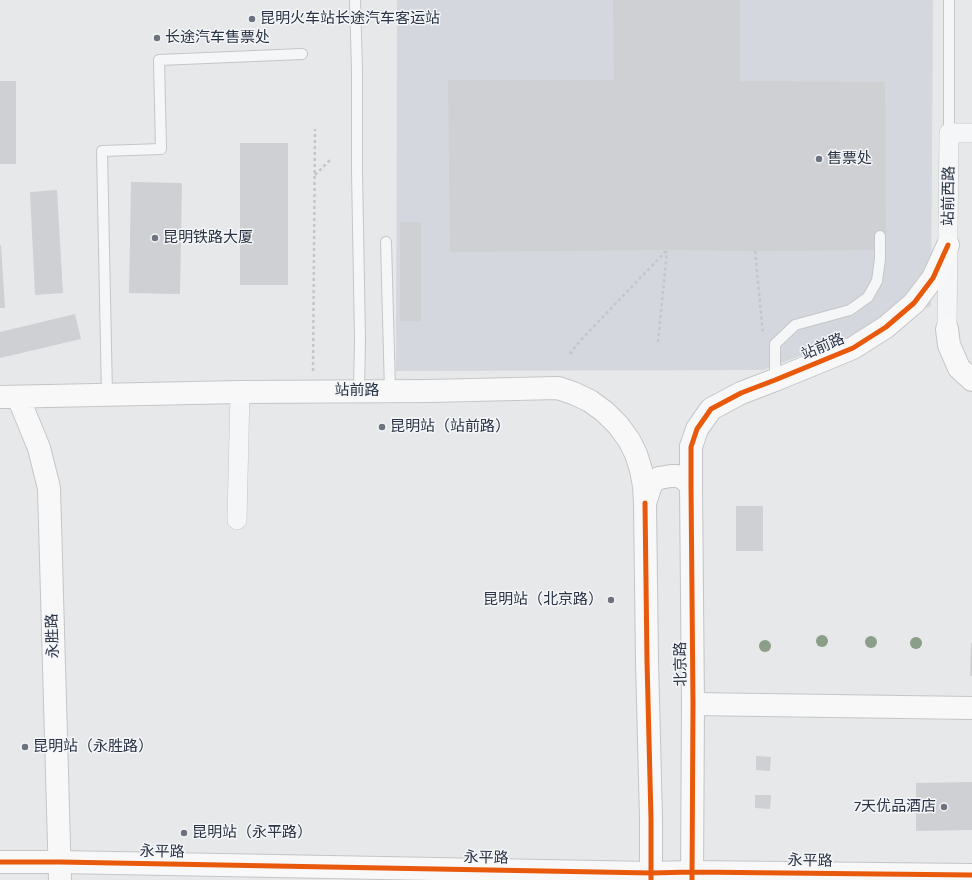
<!DOCTYPE html>
<meta charset="utf-8">
<style>
body{margin:0}
canvas{display:block;background:#e6e8ea}
</style>
<canvas width="972" height="880"></canvas>
<script>
const context = document.querySelector('canvas').getContext('2d');
context.lineJoin = 'round';
function paint(path, color) { context.fillStyle = color; context.fill(path, 'evenodd'); }
const toPath = rows => new Path2D(rows.map(r => 'M' + r).join(''));
function trace(path, color, width, dash) { context.strokeStyle = color; context.lineWidth = width; context.lineCap = dash ? 'butt' : 'round'; context.setLineDash(dash || []); context.stroke(path); }
function drawText(font, color, halo, rows, align = 'center') {
  context.font = font + ' Karla,"Noto Sans SC",sans-serif'; context.lineWidth = 3; context.setLineDash([]); context.textBaseline = 'middle'; context.strokeStyle = halo; context.fillStyle = color; for (const [text, x, y, turn = 0] of rows) {
    context.save(); context.translate(x, y); context.rotate((+turn || 0) * Math.PI / 180); context.textAlign = isNaN(turn) ? turn : align; if (halo) context.strokeText(text, 0, 0); context.fillText(text, 0, 0); context.restore();
  }
}
const built = toPath([
 [397,0,933,0,931,306,763,370,396,371]
]);
const building = toPath([
 [613,0,740,0,740,81,885,82,886,250,755,251,667,250,450,252,448,80,614,80],
 [0,81,16,81,16,164,0,164],
 [240,143,288,143,288,285,240,285],
 [131,182,182,183,180,294,129,293],
 [57,190,63,293,35,295,30,192],
 [400,222,421,222,421,321,400,321],
 [0,245,1,245,5,308,0,308],
 [75,314,81,339,0,358,0,332],
 [736,506,763,506,763,551,736,551],
 [971,643,972,643,972,676,970,676],
 [756,756,771,757,770,771,756,770],
 [972,782,972,830,916,831,916,783],
 [755,795,771,795,770,809,755,808]
]);
const path = toPath([
 [315,175,331,159],
 [755,251,763,334],
 [658,342,667,251],
 [570,354,579,342,667,250],
 [313,371,315,129]
]);
const lane = toPath([
 [355,0,357,70,357,170,360,340,359,391],
 [949,0,949,133],
 [386,242,390,391],
 [775,380,775,344,795,325,850,310,868,297,877,281,880,259,880,236],
 [107,395,102,151,161,149,159,60,302,54]
]);
const street = toPath([
 [947,329,949,133,972,133],
 [237,520,240,392]
]);
const secondary = toPath([
 [947,329,949,345,959,368,972,380],
 [0,397,240,392,429,391,558,388,573,393,590,401,605,412,618,425,629,440,636,454,641,470,644,486,645,503],
 [18,397,39,448,49,488,60,880],
 [691,447,697,429,711,409,741,393,775,380,853,348,886,327,914,303,933,278,948,245],
 [693,704,972,708],
 [0,862,60,862,651,873,692,872,972,875]
]);
const primary = toPath([
 [691,447,691,486,693,704,692,880],
 [651,880,651,819,647,661,645,503,651,485,654,481,659,478,671,476,677,476,683,478,691,486]
]);
const cycleway = toPath([
 [645,503,647,661,651,819,651,880],
 [0,862,60,862,651,873,692,872,972,875],
 [692,880,693,704,691,486,691,447,697,429,711,409,741,393,775,380,853,348,886,327,914,303,933,278,948,245]
]);
const trees = [
 [822,641],
 [871,642],
 [916,643],
 [765,646]
];
const markers = [
 [252,19,4,"#6c737f"],
 [157,38,4,"#6c737f"],
 [819,159,4,"#6c737f"],
 [155,238,4,"#6c737f"],
 [382,427,4,"#6c737f"],
 [611,600,4,"#6c737f"],
 [25,747,4,"#6c737f"],
 [944,807,4,"#6c737f"],
 [184,833,4,"#6c737f"]
];
const poiNames = [
 ["昆明火车站长途汽车客运站",260,19],
 ["长途汽车售票处",165,38],
 ["售票处",827,159],
 ["昆明铁路大厦",163,238],
 ["昆明站（站前路）",390,427],
 ["昆明站（北京路）",603,600,"right"],
 ["昆明站（永胜路）",33,747],
 ["7天优品酒店",936,807,"right"],
 ["昆明站（永平路）",192,833]
];
const streetNames = [
 ["站前西路",949,196,-89],
 ["站前路",823,347,-23],
 ["站前路",357,391],
 ["永胜路",53,636,-92],
 ["北京路",681,664,-91],
 ["永平路",162,852,1],
 ["永平路",486,858,1],
 ["永平路",810,861,1]
];
paint(built, '#d4d7dd');
paint(building, '#ced0d3');
trace(lane, '#c4c6c8', 12);
trace(street, '#c4c6c8', 20);
trace(secondary, '#c4c6c8', 24);
trace(primary, '#c2c5c8', 24);
trace(path, '#c5c6ca', 2.5, [3, 3]);
trace(lane, '#f5f6f7', 10);
trace(street, '#f5f6f7', 19);
trace(secondary, '#f8f8f8', 22);
trace(primary, '#f8f8f8', 22);
trace(cycleway, '#e8590c', 5);
context.fillStyle = '#8a9e88';
for (const [x, y] of trees) { context.beginPath(); context.arc(x, y, 6, 0, 2 * Math.PI); context.fill(); }
for (const [x, y, r, color] of markers) { const dot = new Path2D(); dot.arc(x, y, r, 0, 2 * Math.PI); context.fillStyle = color; context.fill(dot); trace(dot, '#f4f6f9', 1.5); }
drawText('15px', '#2b3445', '#f4f6f9', poiNames, 'left');
drawText('15px', '#2b3445', '#f4f6f9', streetNames);
</script>
